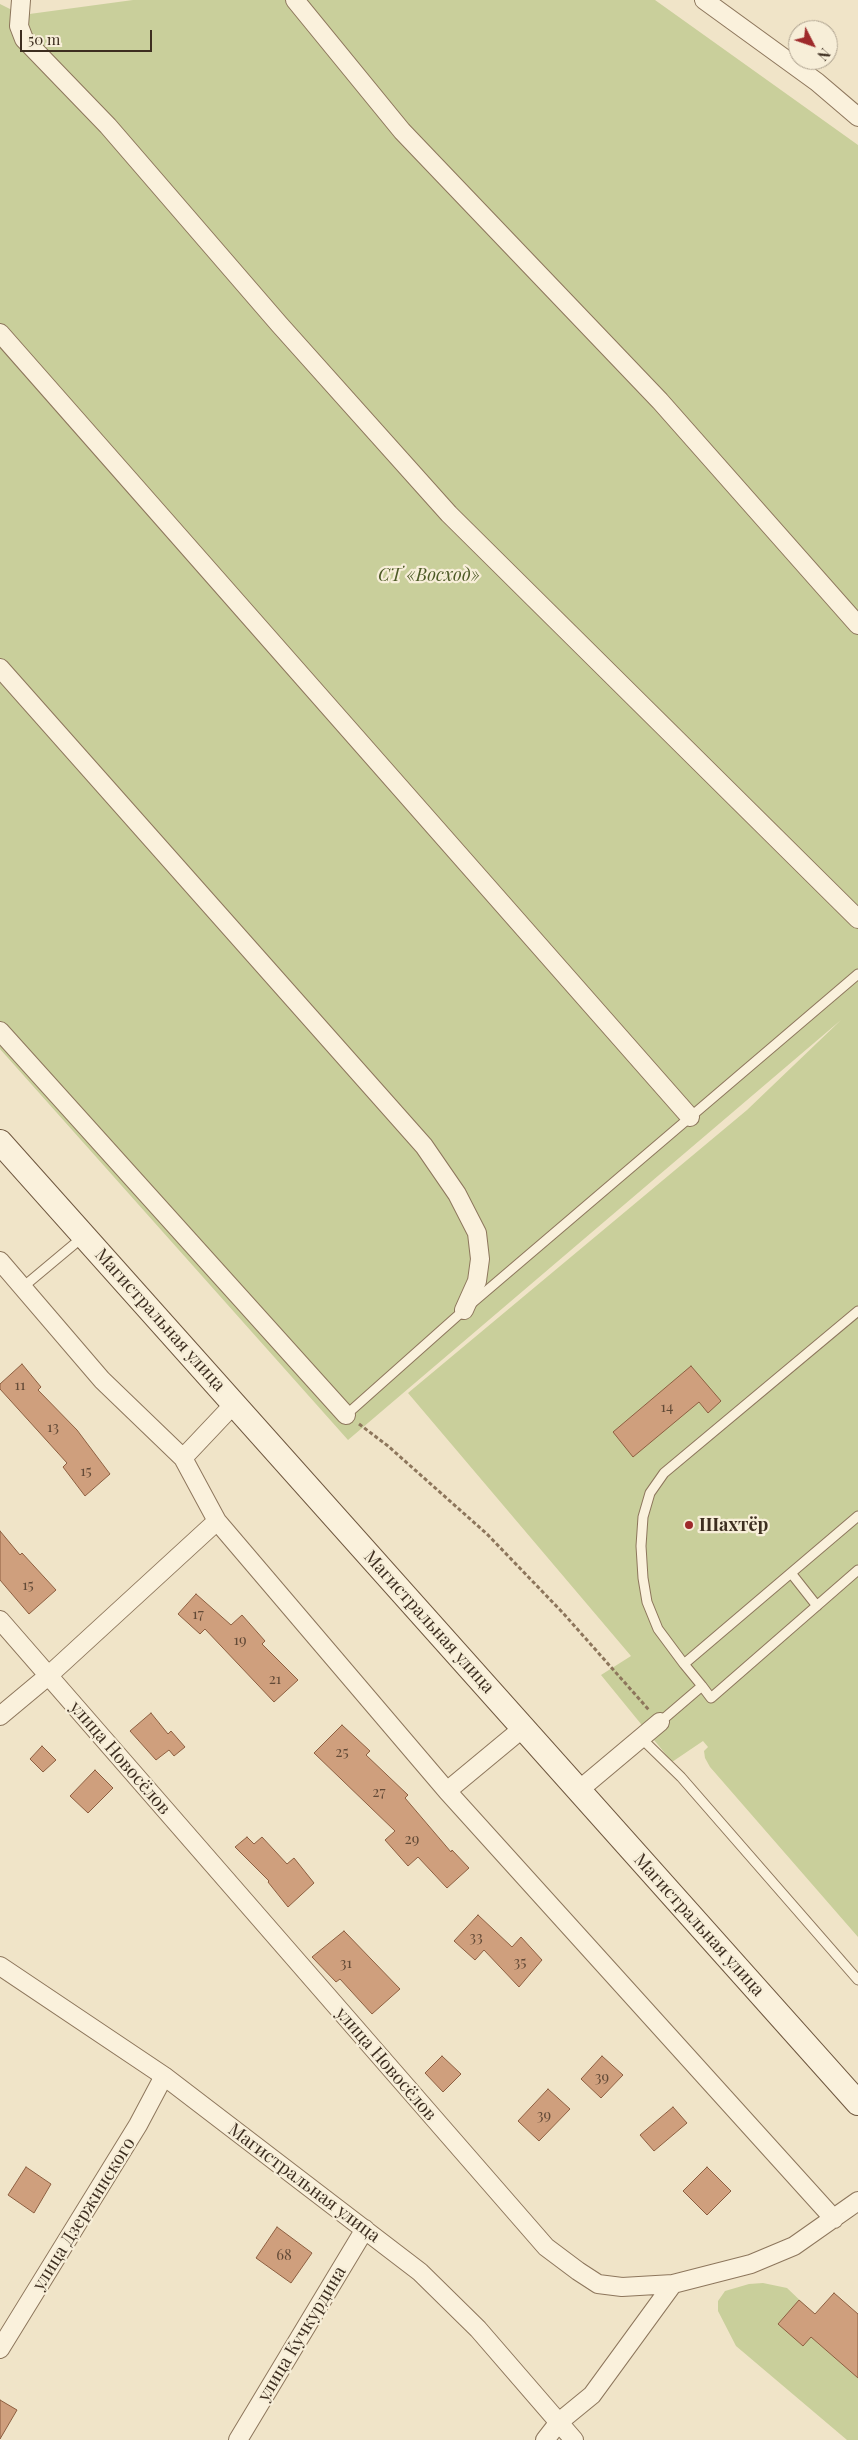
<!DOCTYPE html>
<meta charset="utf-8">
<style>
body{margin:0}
#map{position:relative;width:858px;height:2440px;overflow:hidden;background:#f0e4c8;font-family:"Playfair Display",serif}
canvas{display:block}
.north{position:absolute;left:788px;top:20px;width:50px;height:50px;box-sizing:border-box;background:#f7eed8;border:1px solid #ada18e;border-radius:50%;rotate:131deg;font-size:14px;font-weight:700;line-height:20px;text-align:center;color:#3d2e20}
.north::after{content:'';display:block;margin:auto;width:18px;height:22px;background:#9e2a2b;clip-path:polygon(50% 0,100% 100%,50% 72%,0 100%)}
.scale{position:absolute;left:20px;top:30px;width:132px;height:22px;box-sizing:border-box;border:2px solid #3d2e20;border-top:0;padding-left:6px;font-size:15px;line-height:18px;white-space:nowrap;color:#3d2e20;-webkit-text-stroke:4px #f7eed8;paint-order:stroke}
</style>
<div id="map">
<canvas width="858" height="2440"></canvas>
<div class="north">N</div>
<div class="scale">50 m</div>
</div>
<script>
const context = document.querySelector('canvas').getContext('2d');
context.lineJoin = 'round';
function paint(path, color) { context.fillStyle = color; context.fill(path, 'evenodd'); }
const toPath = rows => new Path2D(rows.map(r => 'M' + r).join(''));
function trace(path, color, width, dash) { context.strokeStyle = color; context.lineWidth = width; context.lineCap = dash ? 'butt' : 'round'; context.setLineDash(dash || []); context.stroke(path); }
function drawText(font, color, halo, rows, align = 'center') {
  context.font = font + ' "Playfair Display",serif'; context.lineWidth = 4.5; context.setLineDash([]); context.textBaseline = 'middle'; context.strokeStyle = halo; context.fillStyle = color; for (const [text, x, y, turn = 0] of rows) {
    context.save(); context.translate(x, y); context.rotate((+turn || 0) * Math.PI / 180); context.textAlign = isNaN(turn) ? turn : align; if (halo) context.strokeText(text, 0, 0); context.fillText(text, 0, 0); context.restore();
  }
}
const green = toPath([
 [133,0,655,0,858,145,858,1937,710,1767,705,1758,704,1751,708,1747,703,1741,672,1762,601,1675,631,1656,408,1393,747,1110,841,1020,348,1440,0,1049,0,4,22,15],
 [763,2283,787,2288,828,2327,858,2347,858,2440,847,2440,736,2346,718,2311,718,2301,725,2291,749,2284]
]);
const building = toPath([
 [22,1364,41,1387,38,1390,77,1430,110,1474,85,1496,63,1467,67,1463,0,1389,0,1384,22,1364],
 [691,1366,721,1401,708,1413,699,1402,633,1457,613,1432,691,1366],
 [0,1531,20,1555,22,1553,56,1590,29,1614,0,1580,0,1531],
 [196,1594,231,1625,242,1615,265,1641,262,1644,298,1680,274,1702,205,1629,200,1634,178,1614,196,1594],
 [151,1713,168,1734,171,1731,185,1747,174,1756,169,1750,156,1760,130,1731,151,1713],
 [342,1725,370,1751,366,1755,408,1795,405,1798,451,1852,452,1850,469,1868,447,1888,418,1857,408,1866,385,1840,395,1831,314,1753,342,1725],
 [42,1746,56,1760,43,1772,30,1759,42,1746],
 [95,1770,113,1788,88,1813,70,1796,95,1770],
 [247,1837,254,1844,262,1837,287,1864,294,1858,314,1883,288,1907,268,1882,269,1881,235,1847,247,1837],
 [478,1915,512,1947,521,1937,542,1960,519,1987,484,1950,475,1960,454,1941,478,1915],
 [344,1931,400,1989,372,2014,340,1979,336,1982,312,1957,344,1931],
 [442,2056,461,2074,443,2092,425,2073,442,2056],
 [602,2056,623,2075,601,2098,581,2079,602,2056],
 [548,2089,570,2109,539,2141,518,2121,548,2089],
 [673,2107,687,2123,654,2151,640,2135,673,2107],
 [26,2167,51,2184,34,2213,8,2195,26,2167],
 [707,2167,731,2191,707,2215,683,2191,707,2167],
 [277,2227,312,2253,291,2283,256,2258,277,2227],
 [834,2293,858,2314,858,2378,811,2337,803,2346,778,2324,799,2300,815,2314,834,2293],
 [0,2400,17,2410,0,2439,0,2400]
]);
const path = toPath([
 [359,1424,388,1446,487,1534,563,1613,649,1710]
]);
const service = toPath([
 [23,1287,84,1236],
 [346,1415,464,1310,858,974],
 [791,1573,817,1606],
 [684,1664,658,1629,647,1602,643,1578,641,1546,643,1517,650,1493,664,1473,858,1311],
 [702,1686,684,1664,858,1516],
 [660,1722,702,1686,711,1698,858,1570],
 [641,1738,681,1777,858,1980]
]);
const minor = toPath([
 [21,0,19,26,24,39,108,126,279,324,449,514,858,919],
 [295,0,402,131,660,401,858,625],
 [704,0,817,82,858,117],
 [0,333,690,1117],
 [0,668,424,1146,457,1194,477,1233,480,1259,477,1281,464,1310],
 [0,1031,346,1415],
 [0,1261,102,1380,183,1458,217,1521,447,1791,834,2219],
 [183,1458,234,1404],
 [0,1620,546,2247,578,2271,598,2284,622,2287,673,2284,751,2264,794,2246,858,2201],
 [0,1716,48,1676,217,1521],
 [579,1790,660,1722],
 [447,1791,523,1728],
 [0,1966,164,2076,420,2272,478,2329,574,2440],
 [0,2349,138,2125,164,2076],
 [238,2440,365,2229],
 [545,2440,559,2422,592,2395,673,2284]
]);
const secondary = toPath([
 [0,1142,858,2103]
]);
const markers = [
 [689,1525,5,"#9e2a2b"]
];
const numberNames = [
 ["11",20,1385],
 ["14",667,1407],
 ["13",53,1427],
 ["15",86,1471],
 ["15",28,1585],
 ["17",198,1614],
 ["19",240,1640],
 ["21",275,1679],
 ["25",342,1752],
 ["27",379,1792],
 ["29",412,1839],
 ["33",476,1937],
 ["35",520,1962],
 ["31",346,1963],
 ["39",602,2077],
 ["39",544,2115],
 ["68",284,2255]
];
const parkNames = [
 ["СТ «Восход»",429,575]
];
const streetNames = [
 ["Магистральная улица",160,1320,48],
 ["Магистральная улица",429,1622,48],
 ["улица Новосёлов",120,1758,49],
 ["Магистральная улица",699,1925,48],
 ["улица Новосёлов",386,2064,49],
 ["Магистральная улица",304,2183,37],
 ["улица Дзержинского",84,2214,-58],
 ["улица Кучкурдина",302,2334,-59]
];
const poiNames = [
 ["Шахтёр",699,1525]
];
paint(green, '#c9cf9b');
paint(building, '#cf9f7d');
trace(building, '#8d5f41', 1);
trace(service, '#8d765c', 11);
trace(minor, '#8d765c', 20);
trace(secondary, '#6f573f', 26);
trace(path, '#8d765c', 3, [4, 2.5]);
trace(service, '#faf1dc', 9);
trace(minor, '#faf1dc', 18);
trace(secondary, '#faf1dc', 24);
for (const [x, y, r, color] of markers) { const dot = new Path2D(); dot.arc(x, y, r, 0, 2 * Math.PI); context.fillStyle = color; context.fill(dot); trace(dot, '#f7eed8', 2); }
drawText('15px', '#624a37', null, numberNames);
drawText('italic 18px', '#4d5a26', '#f7eed8', parkNames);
drawText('18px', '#3d2e20', '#f7eed8', streetNames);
drawText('bold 18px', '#3d2e20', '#f7eed8', poiNames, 'left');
</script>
